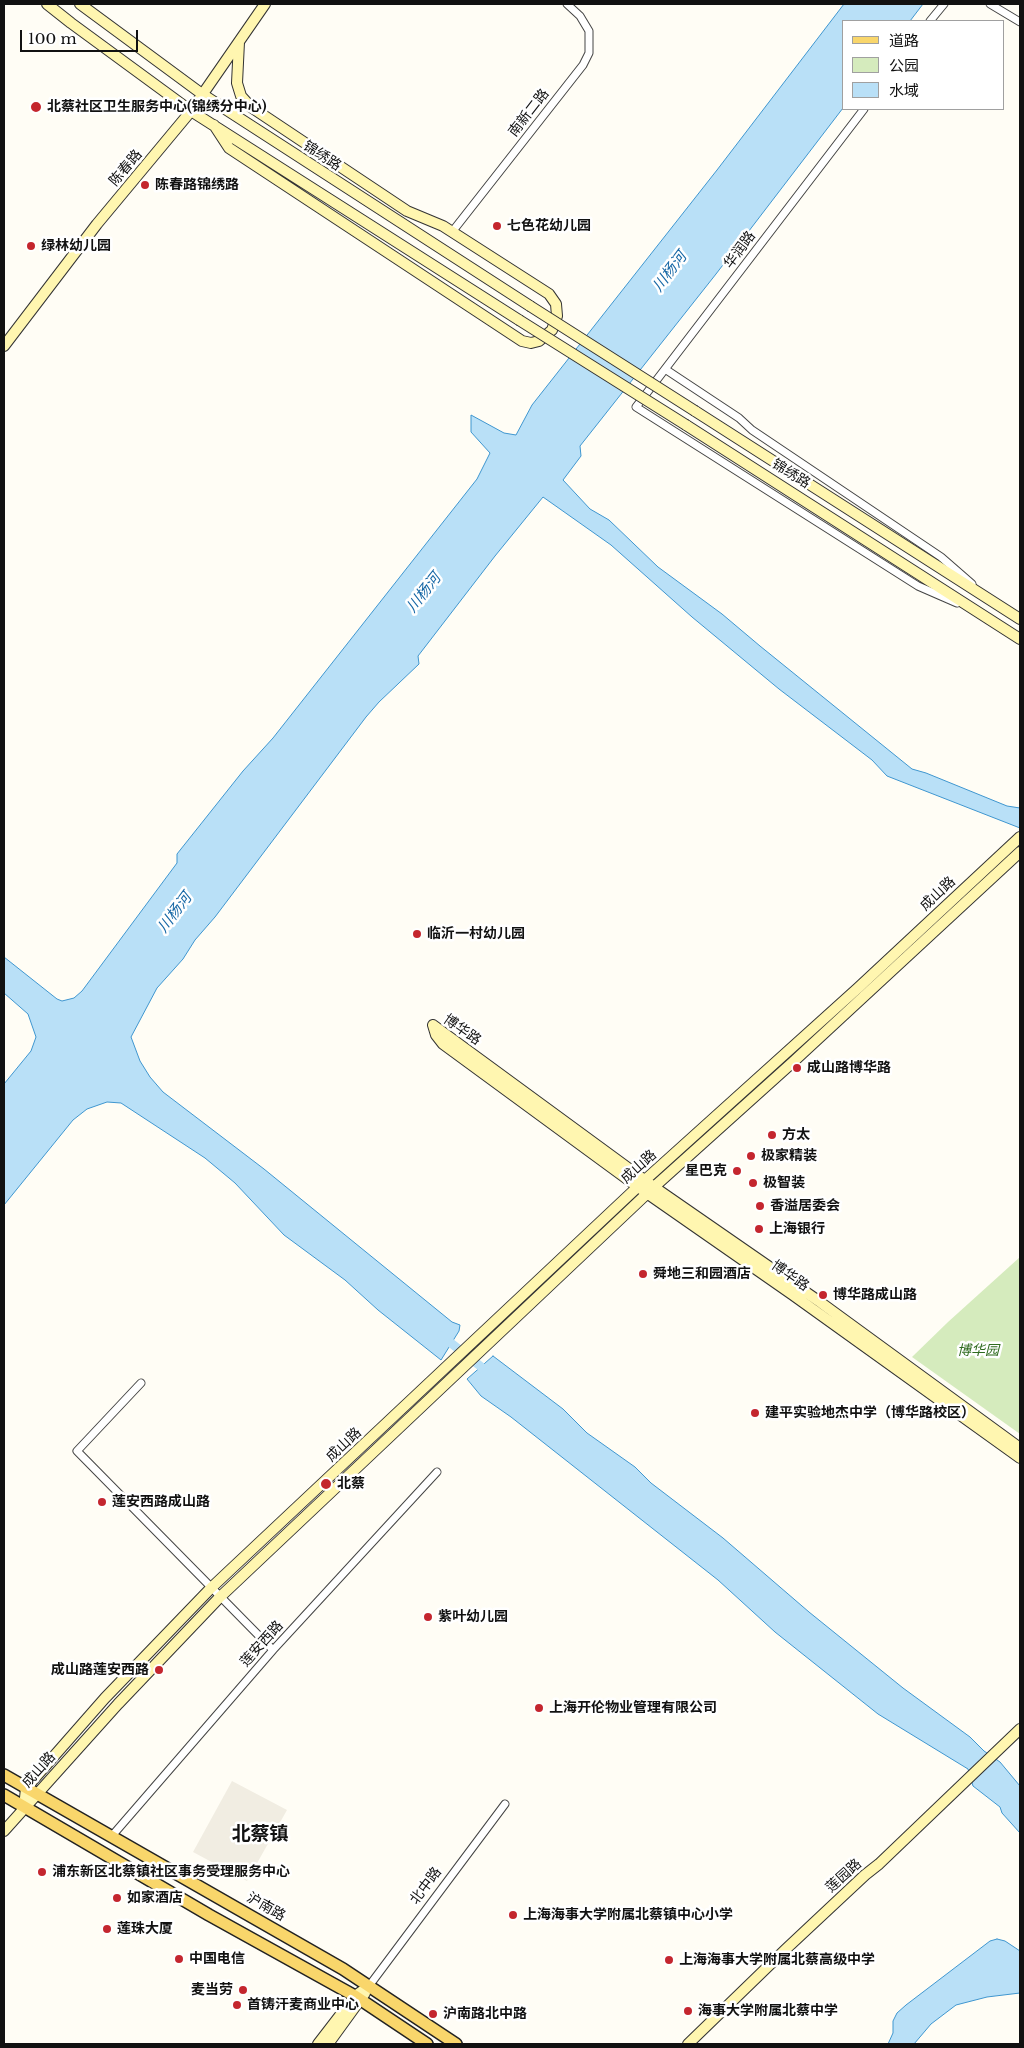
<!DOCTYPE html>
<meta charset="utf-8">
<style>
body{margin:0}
#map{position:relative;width:1024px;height:2048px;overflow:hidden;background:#fffdf5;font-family:"Libre Baskerville","Noto Sans SC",serif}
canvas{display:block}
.frame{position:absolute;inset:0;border:5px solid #111;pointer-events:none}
.legend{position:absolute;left:842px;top:20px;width:162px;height:90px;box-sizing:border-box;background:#fff;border:1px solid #a0a0a0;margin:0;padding:6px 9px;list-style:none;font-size:15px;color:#111}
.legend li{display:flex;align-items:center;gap:10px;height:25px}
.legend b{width:25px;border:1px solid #a0a0a0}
.scale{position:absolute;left:20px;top:30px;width:118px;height:22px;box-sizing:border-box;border:2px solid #111;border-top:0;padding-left:6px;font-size:15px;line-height:18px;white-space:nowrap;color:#111;-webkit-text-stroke:4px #fff;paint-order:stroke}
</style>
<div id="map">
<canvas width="1024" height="2048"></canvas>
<div class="frame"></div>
<ul class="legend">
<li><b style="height:6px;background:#f9d66b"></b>道路</li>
<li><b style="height:14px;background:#d5ebbd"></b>公园</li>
<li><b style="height:14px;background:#b9e0f7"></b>水域</li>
</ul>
<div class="scale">100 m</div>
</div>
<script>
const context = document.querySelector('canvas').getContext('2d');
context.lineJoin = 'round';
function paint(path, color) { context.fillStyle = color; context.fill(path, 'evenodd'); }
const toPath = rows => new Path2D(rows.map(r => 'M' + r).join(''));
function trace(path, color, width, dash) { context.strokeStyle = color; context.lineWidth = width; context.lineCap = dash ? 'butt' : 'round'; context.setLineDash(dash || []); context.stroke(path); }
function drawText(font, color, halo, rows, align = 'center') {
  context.font = font + ' "Libre Baskerville","Noto Sans SC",serif'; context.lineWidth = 5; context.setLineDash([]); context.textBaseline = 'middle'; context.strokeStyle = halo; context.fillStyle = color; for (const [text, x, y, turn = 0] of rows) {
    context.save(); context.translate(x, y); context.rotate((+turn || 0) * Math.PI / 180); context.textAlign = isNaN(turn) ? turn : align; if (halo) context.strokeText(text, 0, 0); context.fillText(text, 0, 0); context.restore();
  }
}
const green = toPath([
 [1020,1257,1020,1434,912,1357,948,1322]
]);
const plaza = toPath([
 [232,1781,287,1810,247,1881,193,1852]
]);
const water = toPath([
 [844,4,923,4,910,21,843,21,843,108,716,274,580,446,581,456,563,480,590,509,609,520,658,567,722,614,760,646,912,769,926,773,1007,806,1020,808,1020,828,887,776,872,760,779,689,692,617,611,545,543,497,495,556,418,656,419,664,379,702,366,717,215,917,195,940,183,959,157,988,131,1037,140,1061,150,1077,163,1092,264,1169,452,1322,460,1325,459,1331,441,1360,378,1310,345,1280,284,1235,235,1183,205,1158,121,1103,107,1102,87,1109,73,1120,4,1205,4,1084,31,1051,36,1037,28,1014,4,993,4,957,57,999,62,1001,74,998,82,991,177,863,177,854,243,771,273,738,477,479,490,453,471,432,471,415,504,433,516,435,532,405,717,170,844,4],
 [493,1356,563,1409,587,1433,635,1467,651,1483,723,1538,809,1612,903,1688,970,1737,984,1751,1000,1762,1020,1786,1020,1833,1002,1813,1000,1807,973,1786,968,1769,878,1714,775,1632,718,1580,511,1417,481,1396,467,1379,493,1356],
 [997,1939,1005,1941,1020,1951,1020,1993,987,1997,956,2005,931,2024,914,2044,888,2044,893,2033,893,2021,897,2013,906,2005,990,1941,997,1939]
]);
const canal = toPath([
 [442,1336,489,1373]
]);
const street = toPath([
 [990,4,1020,22],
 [930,21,944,4],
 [864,109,636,407,918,586,957,603],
 [452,232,583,65,589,53,589,31,580,16,567,4],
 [665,369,739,418,752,430,941,557,972,584],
 [141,1383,77,1451,273,1650],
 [111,1837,273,1650,437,1472],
 [369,1986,505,1804]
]);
const secondary = toPath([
 [47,4,71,23,191,111,519,320],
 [80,4,202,94,530,306],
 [214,125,229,148,522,341,531,343,539,341,552,330,557,316,556,304,549,294,443,226,407,211,251,107,241,96,237,83,239,42],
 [4,346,97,224,191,111,265,4],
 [695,411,1020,619],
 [686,425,1020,639],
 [433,1025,436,1035,443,1044,638,1187,793,1295,1020,1458],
 [433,1025,654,1187,820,1302,1020,1448],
 [24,1808,26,1788,105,1698,211,1588,645,1180,858,988,1020,837],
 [4,1831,118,1704,220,1597,654,1187,793,1062,1020,852],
 [318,2044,355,1996,369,1986],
 [328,2044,365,1993],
 [688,2044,786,1949,865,1875,879,1864,1020,1729]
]);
const primary = toPath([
 [4,1775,343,1969,456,2044],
 [4,1795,209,1915,355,1996,427,2044]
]);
const secondaryBridge = toPath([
 [530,306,695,411],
 [519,320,686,425]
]);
const markers = [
 [36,107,6,"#c4262e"],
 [145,185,5,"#c4262e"],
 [497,226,5,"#c4262e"],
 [31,246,5,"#c4262e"],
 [417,934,5,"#c4262e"],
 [797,1068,5,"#c4262e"],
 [772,1135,5,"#c4262e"],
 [751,1156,5,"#c4262e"],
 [737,1171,5,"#c4262e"],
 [753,1183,5,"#c4262e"],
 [760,1206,5,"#c4262e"],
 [759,1229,5,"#c4262e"],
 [643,1274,5,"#c4262e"],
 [823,1295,5,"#c4262e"],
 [755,1413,5,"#c4262e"],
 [326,1484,6,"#c4262e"],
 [102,1502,5,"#c4262e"],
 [428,1617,5,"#c4262e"],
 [159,1670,5,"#c4262e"],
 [539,1708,5,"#c4262e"],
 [42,1872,5,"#c4262e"],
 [117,1898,5,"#c4262e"],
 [513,1915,5,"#c4262e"],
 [107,1929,5,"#c4262e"],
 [179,1959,5,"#c4262e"],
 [669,1960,5,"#c4262e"],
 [243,1990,5,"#c4262e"],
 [237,2005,5,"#c4262e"],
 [688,2011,5,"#c4262e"],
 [433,2014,5,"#c4262e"]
];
const poiNames = [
 ["北蔡社区卫生服务中心(锦绣分中心)",47,107],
 ["陈春路锦绣路",155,185],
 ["七色花幼儿园",507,226],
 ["绿林幼儿园",41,246],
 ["临沂一村幼儿园",427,934],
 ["成山路博华路",807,1068],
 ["方太",782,1135],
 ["极家精装",761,1156],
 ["星巴克",727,1171,"right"],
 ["极智装",763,1183],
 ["香溢居委会",770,1206],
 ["上海银行",769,1229],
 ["舜地三和园酒店",653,1274],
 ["博华路成山路",833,1295],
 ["建平实验地杰中学（博华路校区）",765,1413],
 ["北蔡",337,1484],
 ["莲安西路成山路",112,1502],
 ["紫叶幼儿园",438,1617],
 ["成山路莲安西路",149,1670,"right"],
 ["上海开伦物业管理有限公司",549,1708],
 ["浦东新区北蔡镇社区事务受理服务中心",52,1872],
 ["如家酒店",127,1898],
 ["上海海事大学附属北蔡镇中心小学",523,1915],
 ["莲珠大厦",117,1929],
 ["中国电信",189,1959],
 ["上海海事大学附属北蔡高级中学",679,1960],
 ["麦当劳",233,1990,"right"],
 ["首铸汗麦商业中心",247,2005],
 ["海事大学附属北蔡中学",698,2011],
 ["沪南路北中路",443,2014]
];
const streetNames = [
 ["南新二路",529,113,-52],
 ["锦绣路",322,156,33],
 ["陈春路",126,168,-50],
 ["华润路",740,250,-53],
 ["锦绣路",791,474,32],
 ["成山路",938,894,-43],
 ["博华路",462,1030,35],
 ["成山路",639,1167,-42],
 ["博华路",790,1276,35],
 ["成山路",344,1445,-43],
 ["莲安西路",262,1644,-48],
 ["成山路",39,1770,-48],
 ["莲园路",844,1876,-42],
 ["北中路",426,1886,-53],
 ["沪南路",266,1907,30]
];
const parkNames = [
 ["博华园",978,1351]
];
const waterNames = [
 ["川杨河",670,272,-53],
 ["川杨河",424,593,-52],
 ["川杨河",175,913,-53]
];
const districtNames = [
 ["北蔡镇",260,1835]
];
paint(green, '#d5ebbd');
paint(plaza, '#f1ede2');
paint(water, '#b9e0f7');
trace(water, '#3f96cf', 1);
trace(canal, '#b9e0f7', 9);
trace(street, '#444', 9);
trace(secondary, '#333', 12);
trace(primary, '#222', 14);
trace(street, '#fff', 7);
trace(secondary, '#fff6b0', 10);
trace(primary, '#f9d66b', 11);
trace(secondaryBridge, '#333', 12, []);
trace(secondaryBridge, '#fff6b0', 10);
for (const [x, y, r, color] of markers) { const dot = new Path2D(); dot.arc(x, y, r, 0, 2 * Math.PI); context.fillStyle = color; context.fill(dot); trace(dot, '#fff', 2); }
drawText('bold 14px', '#111', '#fff', poiNames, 'left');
drawText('14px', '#111', '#fff', streetNames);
drawText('italic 14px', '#2f6b1f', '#fff', parkNames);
drawText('italic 15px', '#1768a6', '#fff', waterNames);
drawText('bold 19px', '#111', '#fff', districtNames);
</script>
